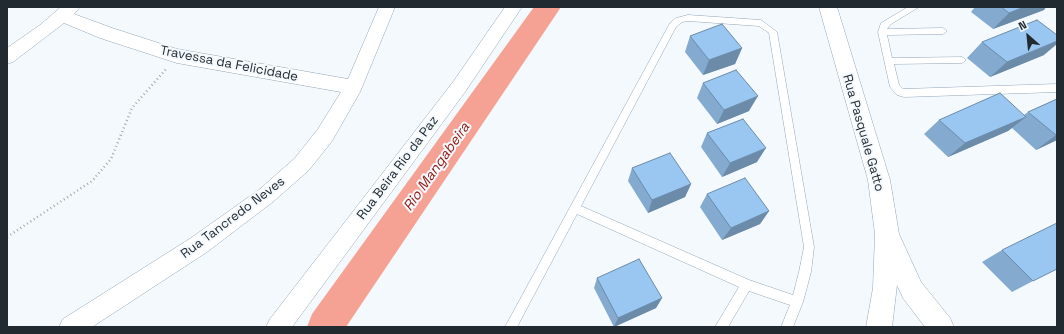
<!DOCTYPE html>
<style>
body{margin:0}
#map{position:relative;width:1064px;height:334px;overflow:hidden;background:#f4f9fd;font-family:"Space Grotesk",sans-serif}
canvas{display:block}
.frame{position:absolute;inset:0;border:8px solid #222a31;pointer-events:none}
.north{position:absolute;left:1008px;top:16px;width:40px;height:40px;-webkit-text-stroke:3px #f4f9fd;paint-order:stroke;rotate:333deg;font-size:11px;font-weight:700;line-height:16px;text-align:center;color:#222a31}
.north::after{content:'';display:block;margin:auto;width:14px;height:18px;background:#222a31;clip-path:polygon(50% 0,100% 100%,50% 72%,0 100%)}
</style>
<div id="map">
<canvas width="1064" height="334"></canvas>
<div class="frame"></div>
<div class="north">N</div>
</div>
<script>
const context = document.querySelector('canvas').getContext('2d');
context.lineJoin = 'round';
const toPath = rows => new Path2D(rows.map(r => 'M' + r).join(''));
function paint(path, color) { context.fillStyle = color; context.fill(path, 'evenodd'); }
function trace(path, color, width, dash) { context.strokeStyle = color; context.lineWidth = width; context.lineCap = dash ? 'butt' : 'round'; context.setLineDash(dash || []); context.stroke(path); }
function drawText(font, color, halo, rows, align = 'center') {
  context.font = font + ' "Space Grotesk",sans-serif'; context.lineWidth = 4; context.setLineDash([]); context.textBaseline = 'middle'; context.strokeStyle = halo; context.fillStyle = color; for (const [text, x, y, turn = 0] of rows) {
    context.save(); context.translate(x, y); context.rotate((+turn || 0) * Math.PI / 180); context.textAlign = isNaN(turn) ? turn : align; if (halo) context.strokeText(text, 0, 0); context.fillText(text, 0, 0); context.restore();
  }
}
const river = toPath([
 [534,7,561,7,346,327,307,327,312,314,534,7]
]);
const path = toPath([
 [7,237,92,181,111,159,132,108,167,68]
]);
const lane = toPath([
 [908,7,919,7,891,24,887,29,943,28,947,31,943,34,887,35,892,58,962,57,966,60,962,63,894,64,899,85,903,89,1057,84,1057,92,904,97,897,95,890,87,878,32,881,23,908,7],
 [688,15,761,20,777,32,814,247,811,272,803,302,793,327,781,327,790,305,749,291,728,327,715,327,739,287,577,214,517,327,505,327,670,23,676,18,688,15],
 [688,21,759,26,769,33,804,247,799,272,793,295,749,280,581,206,676,27,682,22,688,21]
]);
const street = toPath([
 [61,7,80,7,74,14,112,28,177,49,348,79,379,7,395,7,360,92,332,141,309,170,274,201,207,252,92,327,59,327,63,319,191,238,260,189,295,158,318,129,341,92,177,63,100,38,64,23,13,62,7,64,7,48,40,25,61,7],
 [505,7,522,7,465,92,292,327,266,327,270,319,453,82,505,7]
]);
const secondary = toPath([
 [819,7,837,7,890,180,899,234,921,282,950,318,954,327,925,327,903,298,897,285,892,327,866,327,873,288,875,234,868,180,819,7]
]);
const wall = toPath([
 [975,7,1046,7,1044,10,993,29,971,12],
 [690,36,742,48,735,64,703,75,685,52],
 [982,42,1044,55,990,77,967,58],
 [703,83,749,111,717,124,697,98],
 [1057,99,1057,140,1036,150,1012,128,1008,131,948,157,924,134,939,120,1024,115,1028,112],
 [707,133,757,162,722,177,701,147],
 [632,168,691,184,685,197,648,213,628,181],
 [707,194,769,211,760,224,722,240,700,207],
 [1002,250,1033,281,1012,292,982,262],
 [597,278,662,298,656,308,614,327,594,288]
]);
const shadedWall = toPath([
 [1024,7,1046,7,1044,10,993,29,1009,13],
 [1057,41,1057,44,1044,55,990,77,1007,62],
 [742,48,735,64,703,75,709,60],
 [758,96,749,111,717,124,724,110],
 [1026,117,1008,131,948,157,965,143],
 [1056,135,1057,135,1057,140,1036,150],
 [766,148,757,162,722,177,730,163],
 [691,184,685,197,648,213,652,200],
 [769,211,760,224,722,240,731,228],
 [662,298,656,308,614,327,618,318]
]);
const building = toPath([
 [1001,7,1024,7,1009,13,1001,7],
 [1037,20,1057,35,1057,41,1007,62,982,42,1037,20],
 [722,24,742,48,709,60,690,36,722,24],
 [736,70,758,96,724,110,703,83,736,70],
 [1000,93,1026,117,965,143,939,120,1000,93],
 [1057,99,1057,135,1056,135,1028,112,1057,99],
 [743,119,766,148,730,163,707,133,743,119],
 [670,153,691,184,652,200,632,168,670,153],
 [745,178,769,211,731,228,707,194,745,178],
 [1057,223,1057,269,1033,281,1002,250,1057,223],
 [639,259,662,298,618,318,597,278,639,259]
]);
const streetNames = [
 ["Travessa da Felicidade",229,64,11],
 ["Rua Pasquale Gatto",863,133,74],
 ["Rua Beira Rio da Paz",398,168,-53],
 ["Rua Tancredo Neves",233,218,-37]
];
const waterNames = [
 ["Rio Mangabeira",437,167,-55]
];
paint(river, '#f5a193');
trace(lane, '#92a6b9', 1);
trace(street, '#92a6b9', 1);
trace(secondary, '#92a6b9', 1);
trace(path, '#a4aaaf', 2.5, [1, 3]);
paint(lane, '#fff');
paint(street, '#fff');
paint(secondary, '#fff');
paint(wall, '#84abcf');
paint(shadedWall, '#6b8ba9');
paint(building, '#99c7f1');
trace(building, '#6b8ba9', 1);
drawText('13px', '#222a31', '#f4f9fd', streetNames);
drawText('italic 14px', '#91160d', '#f4f9fd', waterNames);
</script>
